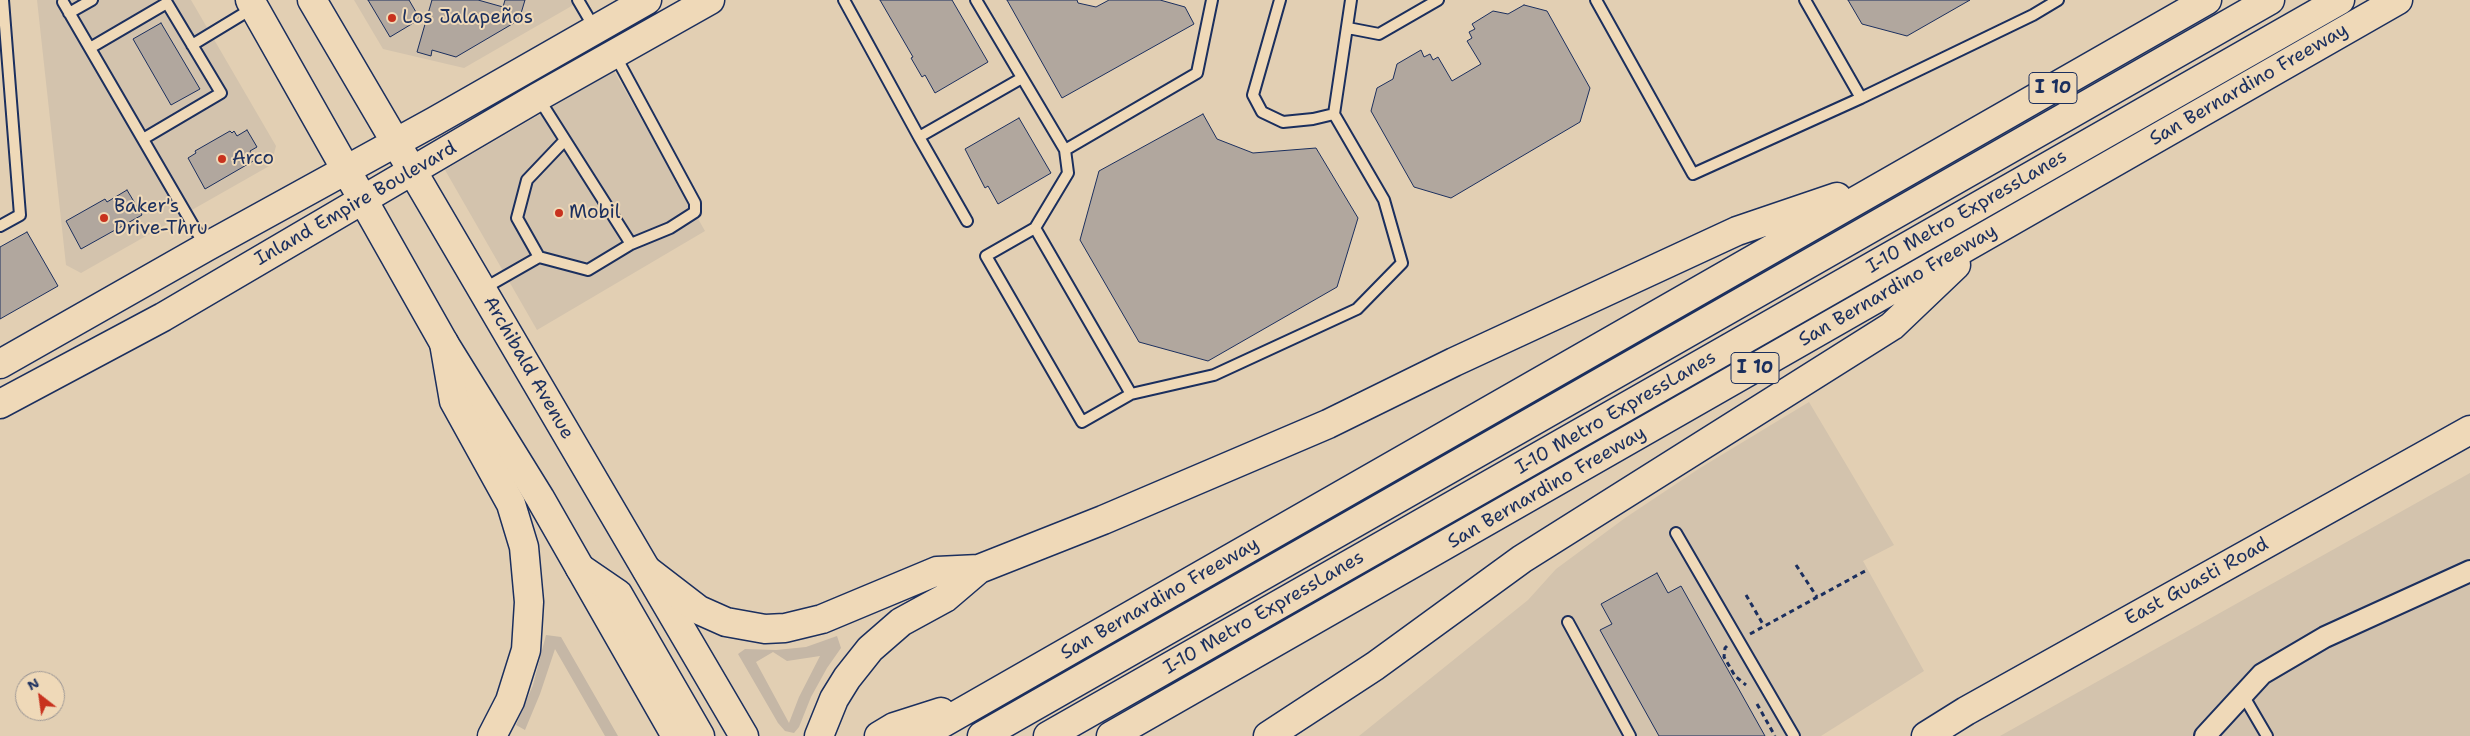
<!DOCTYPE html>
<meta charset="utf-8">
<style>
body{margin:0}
#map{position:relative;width:2470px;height:736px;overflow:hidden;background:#e2cfb3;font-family:"Shantell Sans",sans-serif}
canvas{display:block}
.north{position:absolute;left:15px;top:671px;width:50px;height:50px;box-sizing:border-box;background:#efd9b8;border:1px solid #9a9594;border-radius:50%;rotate:330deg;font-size:14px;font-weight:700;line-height:20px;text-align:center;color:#1b2f5e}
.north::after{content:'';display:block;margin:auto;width:18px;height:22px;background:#c8321e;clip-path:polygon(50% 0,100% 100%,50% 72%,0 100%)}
</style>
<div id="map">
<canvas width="2470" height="736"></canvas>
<div class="north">N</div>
</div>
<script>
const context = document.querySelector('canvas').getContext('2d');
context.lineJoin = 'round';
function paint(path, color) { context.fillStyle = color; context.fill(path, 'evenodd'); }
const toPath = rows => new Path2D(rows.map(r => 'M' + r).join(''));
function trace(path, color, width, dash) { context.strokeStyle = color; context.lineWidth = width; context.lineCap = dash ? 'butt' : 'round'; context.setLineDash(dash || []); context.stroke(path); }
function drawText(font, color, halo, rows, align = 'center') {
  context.font = font + ' "Shantell Sans",sans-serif'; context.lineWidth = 4; context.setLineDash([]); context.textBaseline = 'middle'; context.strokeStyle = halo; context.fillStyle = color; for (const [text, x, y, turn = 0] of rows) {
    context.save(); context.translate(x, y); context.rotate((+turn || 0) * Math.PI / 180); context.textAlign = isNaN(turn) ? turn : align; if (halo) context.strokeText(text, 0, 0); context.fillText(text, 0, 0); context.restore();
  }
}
const built = toPath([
 [37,0,191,0,276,146,271,165,81,273,66,265],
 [354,0,582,0,464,68,383,49],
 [614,71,705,231,537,330,445,170],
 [1809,402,1894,545,1863,561,1924,671,1821,736,1359,736,1528,600,1556,569,1625,518,1700,468],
 [2470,473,2470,736,2000,736]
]);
const green = toPath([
 [546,635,561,637,618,736,605,736,555,649,540,694,525,730,516,725,533,685],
 [837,636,841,648,827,668,811,697,799,727,794,733,785,731,778,723,738,654,745,649,776,650,806,647],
 [773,652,787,661,820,656,799,697,789,723,756,662]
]);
const building = toPath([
 [368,0,409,0,420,19,390,37,368,0],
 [432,0,478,0,503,7,505,0,525,0,519,20,456,57,432,50,431,56,417,52,432,0],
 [880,0,952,0,988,62,935,93,925,75,922,77,911,58,913,57,880,0],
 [1007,0,1077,0,1078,3,1096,7,1109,0,1160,0,1185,7,1194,24,1062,98,1007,0],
 [1848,0,1970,0,1907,36,1862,24,1848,0],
 [1524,5,1547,11,1590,88,1580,122,1451,198,1414,187,1371,111,1377,88,1393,79,1397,64,1421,50,1424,57,1430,54,1433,60,1438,57,1452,81,1481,64,1467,41,1472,38,1469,32,1475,29,1472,24,1493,11,1508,14,1524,5],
 [161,23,200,89,171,105,133,39,161,23],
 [1203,114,1217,139,1253,153,1316,148,1358,218,1337,287,1208,361,1139,342,1080,240,1099,171,1203,114],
 [1019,118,1051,173,998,204,988,186,985,188,965,149,1019,118],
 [247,130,257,147,250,151,255,160,205,189,188,158,196,153,195,151,230,131,232,133,234,131,237,136,247,130],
 [127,190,142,215,81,249,66,221,105,199,107,202,127,190],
 [27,232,58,286,0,319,0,247,27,232],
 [1657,573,1668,593,1681,586,1765,736,1659,736,1600,630,1612,624,1601,604,1657,573]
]);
const path = toPath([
 [1796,565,1817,597],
 [1746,595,1764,626],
 [1750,634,1865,571],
 [1727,646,1725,648,1724,657,1735,676,1746,685],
 [1757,704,1775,736]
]);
const lane = toPath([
 [578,0,595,29],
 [844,0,919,137,1022,78],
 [976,0,1065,150],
 [1280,0,1253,95,1262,112,1283,122,1313,119,1334,114],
 [1596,0,1693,174,1861,98,1805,0],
 [63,2,205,246],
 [69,13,92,0],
 [1348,28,1379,34,1438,0],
 [192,45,253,8],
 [90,48,167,3,221,93,143,139],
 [615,55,695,203,695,212,670,228,631,244],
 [1861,98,2033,15,2058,0],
 [919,137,967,221],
 [0,226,20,215,3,0],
 [1035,228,1131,394,1082,422,986,256,1035,228],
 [1035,228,1068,173,1065,150,1197,73,1212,0],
 [539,257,517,218,527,180,565,140],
 [483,289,539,257,588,270,631,244,539,99],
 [1131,394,1214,375,1357,309,1402,263,1384,200,1334,114,1351,0],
 [1676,533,1794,736],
 [1568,622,1630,736],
 [2243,695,2267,736]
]);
const street = toPath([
 [2205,736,2262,674,2325,637,2470,571]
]);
const secondary = toPath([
 [250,0,444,343,540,498,676,736],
 [312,0,744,736],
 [0,364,206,247,435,121,647,0],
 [0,404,163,317,538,97,710,0],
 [1926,736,1966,711,2470,430]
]);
const highway = toPath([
 [444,343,454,401,511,504,524,547,529,602,526,650,510,701,492,736],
 [580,568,618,594,700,736],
 [647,570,699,610,726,622,765,629,785,628,822,619,937,571,979,569,1103,520,1328,424,1454,362,1737,231,1837,197],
 [819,736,834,699,847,678,870,649,901,622,945,598,979,569],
 [879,736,894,727,941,712],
 [920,736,2207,0],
 [982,736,2270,0],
 [1048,736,2340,0],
 [1111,736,2398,0],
 [1268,736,1375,666,1522,559,1892,326,1956,265]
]);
const markers = [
 [392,18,5,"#c8321e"],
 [222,159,5,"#c8321e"],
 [559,213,5,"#c8321e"],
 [104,218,5,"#c8321e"]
];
const shields = [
 [2053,88,48],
 [1755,368,48]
];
const shieldNames = [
 ["I 10",2053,88],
 ["I 10",1755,368]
];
const poiNames = [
 ["Los Jalapeños",402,18],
 ["Arco",232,159],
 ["Baker's",114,207],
 ["Drive-Thru",114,229],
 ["Mobil",569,213]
];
const streetNames = [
 ["San Bernardino Freeway",2249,85,-30],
 ["Inland Empire Boulevard",356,204,-30],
 ["I-10 Metro ExpressLanes",1967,212,-30],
 ["San Bernardino Freeway",1898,286,-30],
 ["Archibald Avenue",528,368,60],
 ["I-10 Metro ExpressLanes",1616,413,-30],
 ["San Bernardino Freeway",1547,488,-30],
 ["East Guasti Road",2197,582,-29],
 ["San Bernardino Freeway",1160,599,-30],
 ["I-10 Metro ExpressLanes",1264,613,-30]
];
paint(built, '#d3c3ad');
paint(green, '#c5b7a6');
paint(building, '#b1a79e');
trace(building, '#1b2f5e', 1);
trace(lane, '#1b2f5e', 14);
trace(street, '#1b2f5e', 24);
trace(secondary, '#1b2f5e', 31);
trace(highway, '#1b2f5e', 31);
trace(path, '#1b2f5e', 3, [5, 4]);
trace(lane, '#efd9b8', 10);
trace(street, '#efd9b8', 20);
trace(secondary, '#efd9b8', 28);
trace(highway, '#efd9b8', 28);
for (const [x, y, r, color] of markers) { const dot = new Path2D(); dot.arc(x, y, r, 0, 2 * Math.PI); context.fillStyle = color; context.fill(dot); trace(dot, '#efd9b8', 2); }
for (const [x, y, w] of shields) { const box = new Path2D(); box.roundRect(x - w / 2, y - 15.5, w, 31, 4); context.fillStyle = '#efd9b8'; context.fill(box); trace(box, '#1b2f5e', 1); }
drawText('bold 18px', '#1b2f5e', null, shieldNames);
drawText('19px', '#1b2f5e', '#efd9b8', poiNames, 'left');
drawText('19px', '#1b2f5e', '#efd9b8', streetNames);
</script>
